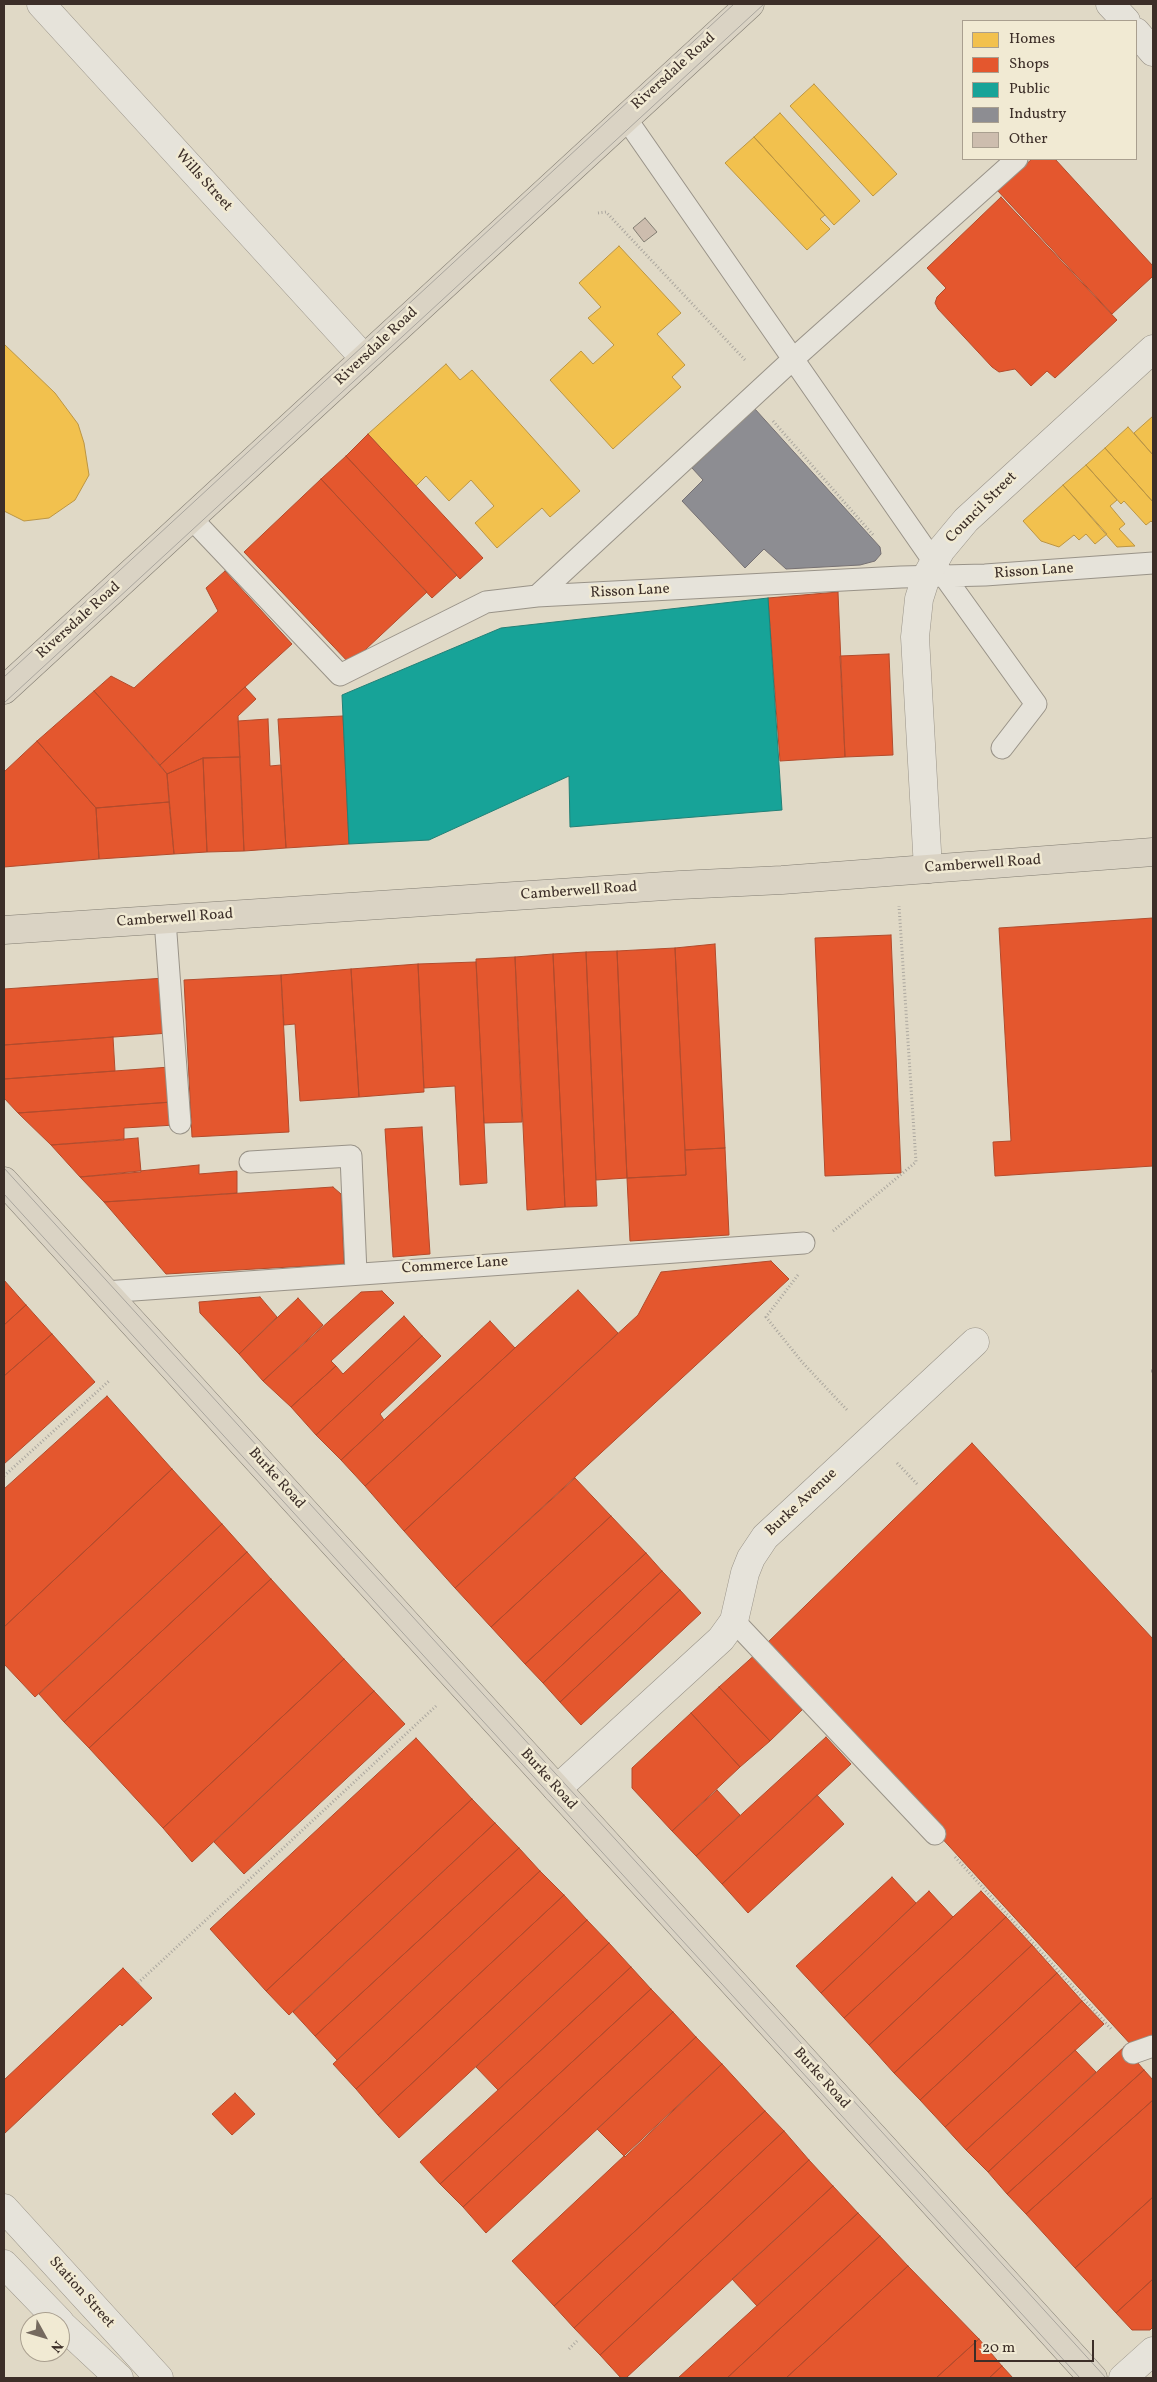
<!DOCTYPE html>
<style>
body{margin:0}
#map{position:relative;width:1157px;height:2382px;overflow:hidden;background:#e0d9c6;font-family:Vollkorn,serif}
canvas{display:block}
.frame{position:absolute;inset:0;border:5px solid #3c2e28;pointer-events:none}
.legend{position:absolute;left:962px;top:20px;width:175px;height:140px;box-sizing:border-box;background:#f1ead3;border:1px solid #a99f8f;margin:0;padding:6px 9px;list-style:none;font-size:15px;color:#3c2e28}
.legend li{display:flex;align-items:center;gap:10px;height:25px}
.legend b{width:25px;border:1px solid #a99f8f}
.north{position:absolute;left:20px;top:2312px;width:50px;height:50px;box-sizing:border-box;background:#f1ead3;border:1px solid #a99f8f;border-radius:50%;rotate:129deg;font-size:14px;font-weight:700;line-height:20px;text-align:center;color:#3c2e28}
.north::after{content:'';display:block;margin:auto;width:18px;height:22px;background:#756a5f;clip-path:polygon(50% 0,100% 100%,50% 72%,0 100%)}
.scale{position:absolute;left:974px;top:2340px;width:120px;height:22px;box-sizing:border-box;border:2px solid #3c2e28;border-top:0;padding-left:6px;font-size:15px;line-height:18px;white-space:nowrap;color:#3c2e28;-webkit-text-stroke:4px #f1ead3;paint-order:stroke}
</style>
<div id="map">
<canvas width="1157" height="2382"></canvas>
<div class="frame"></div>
<ul class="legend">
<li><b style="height:14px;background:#f2c14e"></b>Homes</li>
<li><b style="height:14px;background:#e4572e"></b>Shops</li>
<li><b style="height:14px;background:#17a398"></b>Public</li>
<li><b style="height:14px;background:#8d8d92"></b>Industry</li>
<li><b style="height:14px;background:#cdbdae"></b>Other</li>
</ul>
<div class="north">N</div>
<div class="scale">20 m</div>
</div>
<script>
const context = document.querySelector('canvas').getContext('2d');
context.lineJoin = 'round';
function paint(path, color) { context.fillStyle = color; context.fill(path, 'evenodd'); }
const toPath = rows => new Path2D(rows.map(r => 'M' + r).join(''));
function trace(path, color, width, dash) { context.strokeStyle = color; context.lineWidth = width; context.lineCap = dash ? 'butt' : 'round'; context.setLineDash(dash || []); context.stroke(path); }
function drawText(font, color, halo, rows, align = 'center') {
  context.font = font + ' Vollkorn,serif'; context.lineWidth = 5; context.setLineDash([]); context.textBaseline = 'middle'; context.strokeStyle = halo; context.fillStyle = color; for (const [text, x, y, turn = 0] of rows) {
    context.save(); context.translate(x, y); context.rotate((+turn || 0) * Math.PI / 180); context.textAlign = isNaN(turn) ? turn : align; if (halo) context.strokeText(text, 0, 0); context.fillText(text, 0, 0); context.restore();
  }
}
const homes = toPath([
 [814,84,897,174,873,196,790,106,814,84],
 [780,113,860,201,834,225,754,137,780,113],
 [754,137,825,215,820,219,830,229,807,250,725,163,754,137],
 [619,246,681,313,657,334,685,365,672,377,681,387,613,449,550,380,581,351,593,364,614,345,588,318,601,307,579,283,619,246],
 [4,344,55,393,78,424,84,443,89,475,75,500,49,518,24,521,4,511,4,344],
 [446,364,460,380,472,370,580,491,550,517,542,508,497,548,475,523,494,506,471,480,449,501,426,476,416,486,368,434,446,364],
 [1153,416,1153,455,1134,433,1153,416],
 [1128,427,1153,455,1153,502,1105,448,1128,427],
 [1105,448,1153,502,1153,523,1151,521,1146,525,1124,501,1121,504,1086,465,1105,448],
 [1086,465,1117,500,1110,506,1125,524,1119,529,1135,546,1117,547,1063,485,1086,465],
 [1063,485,1107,534,1095,544,1086,534,1079,540,1074,535,1059,547,1041,541,1023,521,1063,485]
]);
const shops = toPath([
 [1032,159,1055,159,1153,266,1153,276,1112,314,997,190,1032,159],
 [1001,197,1117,320,1055,378,1047,371,1031,386,1015,369,999,372,992,367,938,309,935,303,937,297,946,288,927,268,1001,197],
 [368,434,483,558,460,579,346,456,368,434],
 [346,456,457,575,432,598,321,479,346,456],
 [321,479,427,592,350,664,244,552,321,479],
 [225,571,292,644,160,765,94,691,111,676,134,688,218,611,206,588,225,571],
 [838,592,845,757,780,761,768,598,838,592],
 [889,654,893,755,845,757,840,656,889,654],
 [245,687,256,699,238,716,240,757,203,758,167,774,160,765,245,687],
 [94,691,167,774,169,802,96,808,37,741,94,691],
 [343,716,349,844,286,848,278,719,343,716],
 [268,719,270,766,281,765,286,848,244,851,238,721,268,719],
 [37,741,96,808,99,859,4,867,4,772,37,741],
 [240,757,244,851,207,852,203,758,240,757],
 [203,758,207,852,174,854,167,774,203,758],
 [169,802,174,854,99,859,96,808,169,802],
 [1153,918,1153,1166,995,1176,993,1142,1011,1141,999,928,1153,918],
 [891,935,901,1173,825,1176,815,938,891,935],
 [715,944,725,1148,685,1150,675,948,715,944],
 [675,948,686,1175,627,1178,617,951,675,948],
 [617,951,627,1178,596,1180,586,952,617,951],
 [586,952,597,1206,565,1207,553,954,586,952],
 [553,954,565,1207,527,1210,515,957,553,954],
 [515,957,522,1122,484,1123,476,959,515,957],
 [476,962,487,1183,460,1185,455,1086,424,1088,418,964,476,962],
 [418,964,424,1092,359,1097,351,969,418,964],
 [351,969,359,1097,300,1101,295,1024,284,1025,281,975,351,969],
 [281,975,289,1132,192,1137,184,980,281,975],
 [165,978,169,1033,4,1045,4,989,165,978],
 [113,1037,115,1071,4,1079,4,1045,113,1037],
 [170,1067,172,1102,18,1113,4,1098,4,1079,170,1067],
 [172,1102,175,1125,124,1128,124,1140,51,1145,18,1113,172,1102],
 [422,1127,430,1254,393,1257,385,1129,422,1127],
 [138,1138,141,1172,80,1177,51,1145,138,1138],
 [725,1148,729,1235,630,1241,627,1178,686,1175,685,1150,725,1148],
 [199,1165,199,1174,237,1171,237,1193,104,1202,80,1177,199,1165],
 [333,1187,341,1194,344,1264,166,1274,104,1202,333,1187],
 [771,1261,789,1279,455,1588,404,1531,638,1315,661,1272,771,1261],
 [4,1280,26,1305,4,1325,4,1280],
 [578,1290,618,1333,404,1531,365,1486,578,1290],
 [382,1291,394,1303,331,1361,336,1366,291,1407,263,1381,361,1292,382,1291],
 [260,1297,277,1317,239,1354,200,1313,199,1302,260,1297],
 [298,1298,323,1325,263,1381,239,1354,298,1298],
 [26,1305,52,1334,4,1376,4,1325,26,1305],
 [404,1316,422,1336,316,1435,291,1407,336,1366,343,1374,404,1316],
 [490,1321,515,1348,365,1486,341,1460,490,1321],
 [52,1334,95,1382,4,1464,4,1376,52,1334],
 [422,1336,441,1356,380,1414,384,1420,341,1460,316,1435,422,1336],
 [107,1396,172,1469,4,1627,4,1489,107,1396],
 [972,1443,1153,1639,1153,2040,1133,2047,765,1645,972,1443],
 [172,1469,222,1524,35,1697,4,1664,4,1627,172,1469],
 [575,1478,611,1516,491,1627,455,1588,575,1478],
 [611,1516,646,1553,525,1664,491,1627,611,1516],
 [222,1524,247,1552,64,1722,39,1694,222,1524],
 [247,1552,271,1579,89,1748,64,1722,247,1552],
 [646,1553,662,1571,543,1683,525,1664,646,1553],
 [662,1571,680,1590,560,1702,543,1683,662,1571],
 [271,1579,344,1659,163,1828,89,1748,271,1579],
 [680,1590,701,1613,581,1725,560,1702,680,1590],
 [758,1652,802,1710,770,1741,719,1687,758,1652],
 [344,1659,374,1691,192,1862,163,1828,344,1659],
 [719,1687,770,1741,740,1767,691,1713,719,1687],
 [374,1691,405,1724,244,1874,214,1842,374,1691],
 [691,1713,740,1767,672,1831,632,1788,632,1768,691,1713],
 [826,1737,851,1764,722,1884,696,1856,826,1737],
 [416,1738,472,1799,266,1991,210,1929,416,1738],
 [717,1790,740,1815,696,1856,672,1831,717,1790],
 [817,1795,844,1824,748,1913,722,1884,817,1795],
 [472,1799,495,1823,289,2015,266,1991,472,1799],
 [495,1823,519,1848,315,2036,293,2012,495,1823],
 [519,1848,540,1871,337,2060,315,2036,519,1848],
 [540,1871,564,1895,356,2089,333,2064,540,1871],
 [892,1877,916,1903,821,1993,796,1966,892,1877],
 [929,1891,953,1917,844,2018,821,1993,929,1891],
 [981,1891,1006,1917,869,2045,844,2018,981,1891],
 [564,1895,587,1920,378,2115,356,2089,564,1895],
 [1006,1917,1032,1945,894,2073,869,2045,1006,1917],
 [587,1920,609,1943,399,2138,378,2115,587,1920],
 [609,1943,631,1967,498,2090,476,2067,609,1943],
 [1032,1945,1057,1973,920,2100,894,2073,1032,1945],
 [631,1967,651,1989,440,2184,420,2162,631,1967],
 [123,1968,152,1998,122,2026,120,2024,4,2134,4,2080,123,1968],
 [1057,1973,1082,2001,945,2127,920,2100,1057,1973],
 [651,1989,673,2012,463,2207,440,2184,651,1989],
 [1082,2001,1104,2024,966,2150,945,2127,1082,2001],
 [673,2012,696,2037,486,2233,463,2207,673,2012],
 [696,2037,722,2064,625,2157,597,2129,696,2037],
 [1124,2047,1144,2070,1007,2194,988,2172,1124,2047],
 [1075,2050,1096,2072,988,2172,966,2150,1075,2050],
 [722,2064,765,2111,554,2306,512,2261,722,2064],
 [1144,2070,1153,2080,1153,2100,1026,2214,1007,2194,1144,2070],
 [235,2093,255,2114,232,2135,212,2114,235,2093],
 [1153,2100,1153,2197,1075,2268,1026,2214,1153,2100],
 [765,2111,784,2131,574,2328,554,2306,765,2111],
 [784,2131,809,2160,600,2355,574,2328,784,2131],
 [809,2160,833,2186,626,2378,621,2378,600,2355,809,2160],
 [833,2186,858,2213,757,2306,732,2279,833,2186],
 [1153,2197,1153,2279,1116,2313,1075,2268,1153,2197],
 [858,2213,880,2236,727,2378,678,2378,858,2213],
 [880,2236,908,2266,786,2378,727,2378,880,2236],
 [908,2266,979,2339,936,2378,786,2378,908,2266],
 [1153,2279,1153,2327,1150,2330,1132,2330,1116,2313,1153,2279],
 [979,2339,1002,2366,989,2378,936,2378,979,2339],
 [1002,2366,1013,2378,989,2378,1002,2366]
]);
const public = toPath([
 [768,598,782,810,570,827,569,776,429,840,349,844,342,695,501,628,768,598]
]);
const industry = toPath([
 [755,409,880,547,881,554,875,561,860,565,786,569,764,549,745,568,682,501,703,480,692,468,755,409]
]);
const building = toPath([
 [645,218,657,232,644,242,633,228,645,218]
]);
const path = toPath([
 [598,213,606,212,746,361],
 [773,421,874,536],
 [833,1231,916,1162,899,906],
 [798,1275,766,1317,802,1362,848,1411],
 [1151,1371,1153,1371],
 [897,1463,918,1485],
 [4,1476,110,1380],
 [955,1857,1112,2030],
 [138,1983,436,1706],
 [569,2349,577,2341]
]);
const lane = toPath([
 [625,117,934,562,1036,704,1002,748],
 [192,519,340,675,486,602,537,596,901,577,985,575,1153,563],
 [537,596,791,361,1017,159],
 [165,920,180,1123],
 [250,1162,351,1156,356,1273],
 [105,1292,804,1243],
 [734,1621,935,1834],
 [1133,2053,1153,2046]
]);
const street = toPath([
 [41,4,364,358],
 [1110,4,1126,21],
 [1136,32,1153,52],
 [928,869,915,637,919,599,926,577,941,550,966,520,1153,349],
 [557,1789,721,1639,734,1621,745,1573,751,1558,765,1537,975,1342],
 [4,2208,159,2378],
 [4,2264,60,2322],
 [60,2323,119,2378],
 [1123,2378,1153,2351]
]);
const primary = toPath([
 [4,690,750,4],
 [4,930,680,885,782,880,1153,852],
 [4,1181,1093,2378]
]);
const tram = toPath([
 [4,677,734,4],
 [4,703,764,4],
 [4,1168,1106,2378],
 [4,1194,1080,2378]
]);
const streetNames = [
 ["Riversdale Road",674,72,-42],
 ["Wills Street",203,181,48],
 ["Riversdale Road",377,347,-43],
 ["Council Street",982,508,-45],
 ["Risson Lane",1034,572,-4],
 ["Risson Lane",630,592,-3],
 ["Riversdale Road",79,621,-42],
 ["Camberwell Road",983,865,-4],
 ["Camberwell Road",579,892,-4],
 ["Camberwell Road",175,919,-4],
 ["Commerce Lane",455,1266,-4],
 ["Burke Road",276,1479,48],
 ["Burke Avenue",802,1503,-43],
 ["Burke Road",548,1780,48],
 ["Burke Road",821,2079,48],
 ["Station Street",81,2293,48]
];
paint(homes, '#f2c14e');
trace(homes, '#bb9543', 1);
paint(shops, '#e4572e');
trace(shops, '#b24b2c', 1);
paint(public, '#17a398');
trace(public, '#228076', 1);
paint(industry, '#8d8d92');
trace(industry, '#757072', 1);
paint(building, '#cdbdae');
trace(building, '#827d72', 1);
trace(lane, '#999388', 23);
trace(street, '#999388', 29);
trace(primary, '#827d72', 29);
trace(path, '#aaa69e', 3, [1, 2.5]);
trace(lane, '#e6e3da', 21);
trace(street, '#e6e3da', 28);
trace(primary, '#dad3c4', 28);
trace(tram, '#aaa69e', 1);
drawText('15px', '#3c2e28', '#f1ead3', streetNames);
</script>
